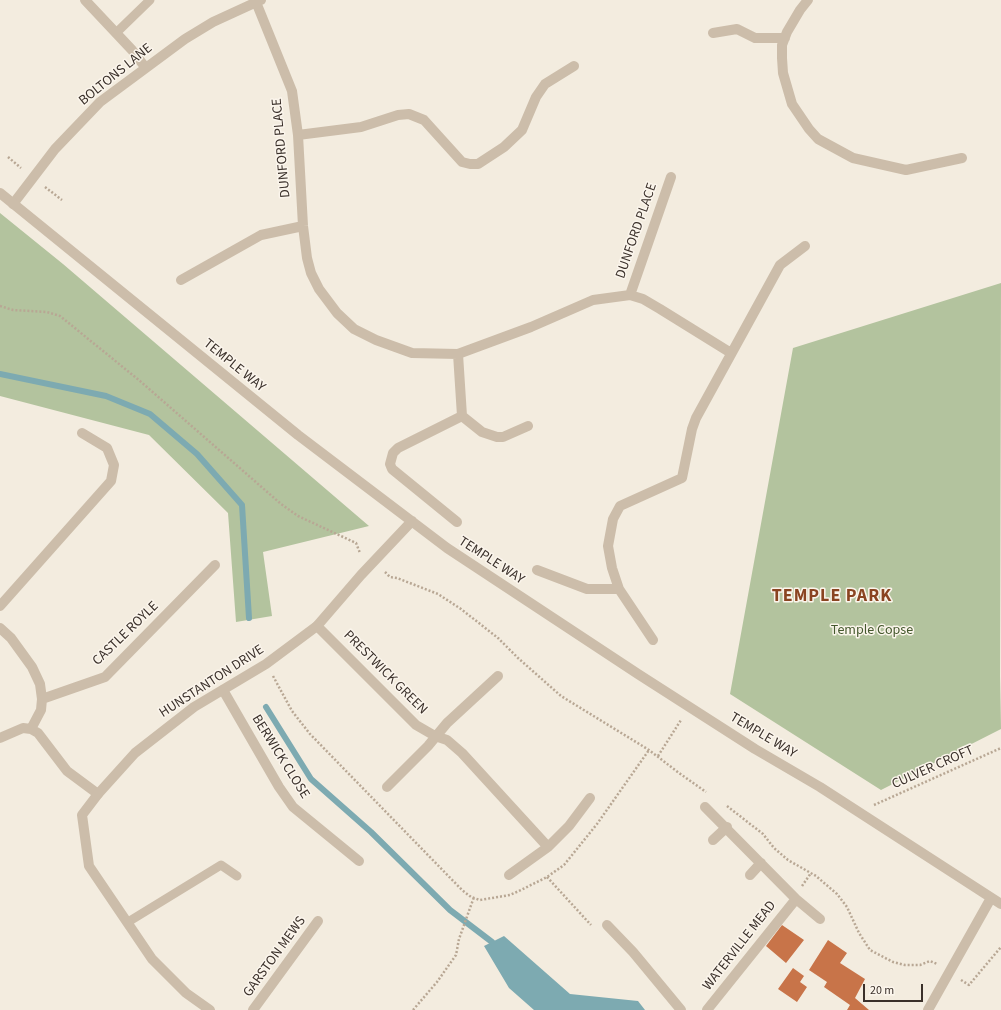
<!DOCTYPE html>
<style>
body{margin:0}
#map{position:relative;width:1001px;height:1010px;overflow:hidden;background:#f3ecdf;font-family:"Source Sans 3",sans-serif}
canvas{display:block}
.scale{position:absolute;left:863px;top:984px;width:60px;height:18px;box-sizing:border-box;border:2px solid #3a302a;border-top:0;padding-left:5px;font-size:12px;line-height:14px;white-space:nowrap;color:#3a302a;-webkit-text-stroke:3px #fbf5ec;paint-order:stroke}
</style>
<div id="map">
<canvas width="1001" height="1010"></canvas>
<div class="scale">20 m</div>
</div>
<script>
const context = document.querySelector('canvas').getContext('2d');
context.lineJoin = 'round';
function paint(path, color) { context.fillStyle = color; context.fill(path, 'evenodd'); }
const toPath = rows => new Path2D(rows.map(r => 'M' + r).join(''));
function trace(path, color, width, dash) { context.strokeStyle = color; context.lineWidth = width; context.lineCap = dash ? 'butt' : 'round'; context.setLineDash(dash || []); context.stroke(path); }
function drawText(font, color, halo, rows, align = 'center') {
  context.font = font + ' "Source Sans 3",sans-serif'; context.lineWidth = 3; context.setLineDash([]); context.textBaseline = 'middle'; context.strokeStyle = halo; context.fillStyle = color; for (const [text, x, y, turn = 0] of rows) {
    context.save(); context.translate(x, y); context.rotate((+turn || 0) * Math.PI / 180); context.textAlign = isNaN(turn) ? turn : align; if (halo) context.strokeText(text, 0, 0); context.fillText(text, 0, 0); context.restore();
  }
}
const green = toPath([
 [0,213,63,264,369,526,263,552,272,616,236,622,228,513,149,435,0,396],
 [1001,283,1000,676,1001,729,881,790,730,694,793,348]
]);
const water = toPath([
 [504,936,570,994,638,1001,645,1010,534,1010,509,988,484,946]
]);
const stream = toPath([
 [0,374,106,396,150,414,197,454,242,505,249,618],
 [266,707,311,779,371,832,450,910,492,942]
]);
const building = toPath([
 [782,925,804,940,786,963,766,946],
 [828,940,847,953,840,963,865,979,855,998,869,1010,847,1010,850,1005,824,987,827,982,809,970],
 [793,968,804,976,800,982,807,987,797,1002,778,989]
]);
const path = toPath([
 [8,157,21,168],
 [45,187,62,200],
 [0,306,13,310,47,312,60,316,140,381,281,504,298,516,356,543,360,553],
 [385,572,390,577,397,578,438,594,461,609,498,638,518,658,561,696,649,750,679,773,706,792],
 [273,676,292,711,310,734,462,890,471,897,480,900,510,895,521,890,547,877,564,865,597,824,649,750],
 [658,756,681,720],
 [874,805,1001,748],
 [727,806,763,834,774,848,788,860,816,876,837,894,847,907,859,933,870,950,893,962,905,965,920,965,930,961,937,964],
 [547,877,591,925],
 [802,886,811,873],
 [961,980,969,985,1001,947],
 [413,1010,437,982,456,955,459,939,474,897]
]);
const service = toPath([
 [116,33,150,0],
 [128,922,221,865,237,876]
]);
const minor = toPath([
 [85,0,132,50,145,67],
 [808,0,800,10,787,32,782,45,782,58,783,73,792,104,809,129,818,139,853,158,906,170,962,158],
 [256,2,292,91,298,135,303,226,307,258,311,273,319,289,337,313,354,329,376,340,412,353,458,354,531,327,593,300,630,295,643,299,660,309,731,353],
 [713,33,737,29,755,38,785,38],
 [298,135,361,127,398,115,409,114,424,120,462,162,470,164,478,164,504,147,522,130,536,97,545,84,574,66],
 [13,204,55,149,100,102,185,39,213,22,261,0],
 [181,280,261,235,303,226],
 [630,295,671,177],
 [462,416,482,432,497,437,503,437,528,426],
 [457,522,392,469,390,464,393,453,398,448,462,416,458,354],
 [537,570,587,589,619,589,612,568,608,546,613,519,620,506,682,478,692,429,696,418,780,265,805,246],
 [619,589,653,640],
 [0,606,111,481,114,465,107,448,82,433],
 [317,626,416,725,435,736,447,740,462,753,548,847],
 [0,628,11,638,32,667,40,684,42,699,41,710,31,729],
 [223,690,279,787,293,807,359,861],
 [42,699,105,677,215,565],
 [0,738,23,728,31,729,38,733,67,771,98,794],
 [387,787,428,746,447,723,498,676],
 [705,807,796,899,820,919],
 [713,840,727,827],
 [509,875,548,847,569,826,590,798],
 [750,875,761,863],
 [607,925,633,952,681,1010],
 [253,1010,318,921],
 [707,1010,796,899]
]);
const tertiary = toPath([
 [0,193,298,435,447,548,638,674,755,749,820,787,1001,904],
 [210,1010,186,993,152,959,89,866,82,815,98,794,135,753,194,707,266,664,317,626,361,575,412,521],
 [928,1010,991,898]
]);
const streetNames = [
 ["BOLTONS LANE",116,75,-39],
 ["DUNFORD PLACE",282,148,-95],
 ["DUNFORD PLACE",637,231,-71],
 ["TEMPLE WAY",234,366,39],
 ["TEMPLE WAY",491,561,33],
 ["CASTLE ROYLE",126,634,-44],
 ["PRESTWICK GREEN",385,673,45],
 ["HUNSTANTON DRIVE",212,682,-33],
 ["TEMPLE WAY",763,736,31],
 ["BERWICK CLOSE",280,757,58],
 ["CULVER CROFT",933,768,-24],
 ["WATERVILLE MEAD",740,946,-52],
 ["GARSTON MEWS",275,957,-54]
];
const parkNames = [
 ["Temple Copse",872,631]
];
const districtNames = [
 ["TEMPLE PARK",832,597]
];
paint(green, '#b3c39e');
paint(water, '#7daab1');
trace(stream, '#7daab1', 6);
paint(building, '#c87449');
trace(path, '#b8a794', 2.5, [2, 2]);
trace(service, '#ccbdaa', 9);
trace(minor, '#ccbdaa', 10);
trace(tertiary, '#ccbdaa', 10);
drawText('14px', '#3a302a', '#fbf5ec', streetNames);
drawText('14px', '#44582d', '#fbf5ec', parkNames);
context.letterSpacing = '1px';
drawText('bold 18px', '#8a4421', '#fbf5ec', districtNames);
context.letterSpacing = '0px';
</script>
